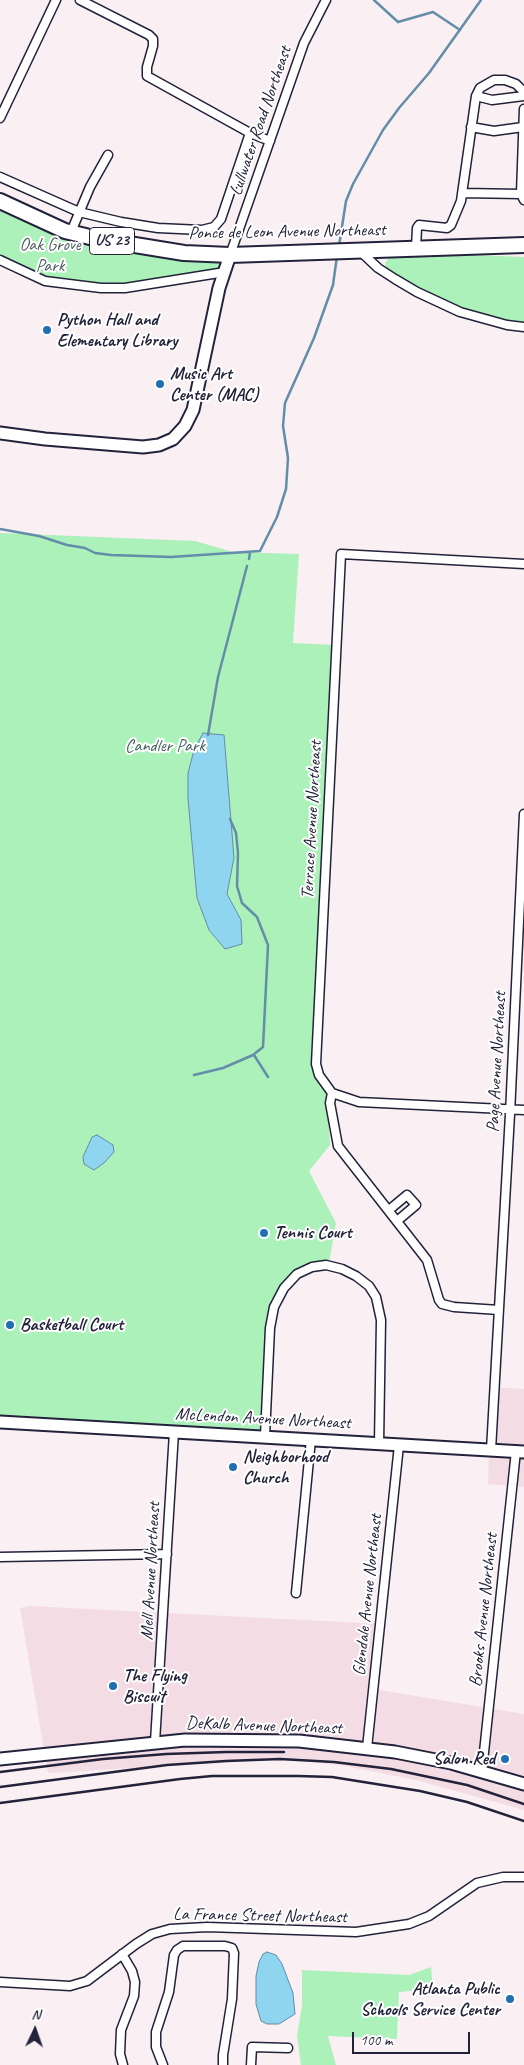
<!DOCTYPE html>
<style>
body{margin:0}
#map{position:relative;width:524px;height:2065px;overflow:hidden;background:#faeff3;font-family:Caveat,sans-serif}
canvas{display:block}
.north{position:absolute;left:10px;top:2005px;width:50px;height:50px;-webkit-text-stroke:4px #fff;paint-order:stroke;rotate:3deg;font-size:14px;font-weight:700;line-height:20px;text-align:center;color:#22223b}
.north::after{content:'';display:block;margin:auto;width:18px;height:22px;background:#22223b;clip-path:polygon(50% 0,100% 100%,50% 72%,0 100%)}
.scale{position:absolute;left:352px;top:2032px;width:118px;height:22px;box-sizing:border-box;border:2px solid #22223b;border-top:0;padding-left:6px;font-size:15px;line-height:18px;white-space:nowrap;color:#22223b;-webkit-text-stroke:4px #fff;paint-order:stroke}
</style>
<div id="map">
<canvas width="524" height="2065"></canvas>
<div class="north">N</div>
<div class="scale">100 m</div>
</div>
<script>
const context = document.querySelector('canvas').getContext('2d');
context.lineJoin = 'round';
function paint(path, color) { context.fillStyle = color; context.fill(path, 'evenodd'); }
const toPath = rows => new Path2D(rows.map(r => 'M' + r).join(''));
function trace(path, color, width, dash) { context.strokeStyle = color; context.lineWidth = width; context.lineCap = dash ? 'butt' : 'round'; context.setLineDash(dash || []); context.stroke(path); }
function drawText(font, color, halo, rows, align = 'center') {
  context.font = font + ' Caveat,sans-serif'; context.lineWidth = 4; context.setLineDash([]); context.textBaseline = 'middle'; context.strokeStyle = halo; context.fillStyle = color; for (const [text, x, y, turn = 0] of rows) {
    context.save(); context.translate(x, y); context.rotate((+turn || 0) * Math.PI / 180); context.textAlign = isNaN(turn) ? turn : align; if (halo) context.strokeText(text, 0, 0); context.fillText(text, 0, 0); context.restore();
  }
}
const built = toPath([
 [491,1387,524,1389,524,1487,488,1484],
 [30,1606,382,1624,373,1689,524,1714,524,1810,416,1780,345,1766,286,1759,48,1773,20,1608]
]);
const green = toPath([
 [0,206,47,227,227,257,223,269,114,290,59,283,25,271,0,255],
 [393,252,524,257,524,323,505,321,458,309,414,290,386,267,385,263],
 [0,533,195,541,233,552,299,554,293,643,335,645,313,1065,327,1097,330,1145,309,1171,336,1223,329,1263,299,1270,281,1286,271,1312,264,1433,0,1421],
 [431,1967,433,1989,399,1992,397,2039,328,2036,336,2065,301,2065,297,2036,302,2006,302,1970,409,1975]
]);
const water = toPath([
 [203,733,224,735,234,858,227,894,241,920,242,944,225,949,209,930,197,898,188,799,188,773,194,750,203,733],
 [97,1135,113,1145,114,1152,104,1163,94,1170,84,1164,83,1157,92,1137,97,1135],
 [267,1952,276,1955,282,1964,293,1993,295,2014,279,2024,267,2024,261,2021,256,2004,256,1976,259,1962,263,1954,267,1952]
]);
const stream = toPath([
 [374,0,398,22,433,12,460,30],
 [339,246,346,201,353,184,383,130,399,108,429,73,481,0],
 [0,529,39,536,67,545,85,548,95,553,111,555,171,557,260,551,277,517,286,489,288,458,283,426,285,403,314,338,333,285,337,256],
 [249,559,250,553],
 [208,735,218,677,247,566],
 [254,1055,268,1077],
 [194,1075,223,1068,253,1055,263,1047,268,945,257,917,242,903,237,886,238,853,236,833,230,819]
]);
const street = toPath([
 [80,0,149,35,153,39,153,46,147,67,147,76,250,133,270,141],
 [476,96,492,100,524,96],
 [524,109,521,194,524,200],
 [0,118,56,0],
 [471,127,494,131,523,127],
 [0,177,79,212,121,222,158,228,202,230,214,227,221,219,250,133],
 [462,193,521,194],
 [71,232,90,187,108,155],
 [416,248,417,228,419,225,447,228,451,225,461,201,476,96,480,88,494,80,505,80,516,84,524,92],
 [360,251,378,268,395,279,417,292,460,312,507,325,524,327],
 [230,255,304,43,326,0],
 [0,260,45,281,101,288,125,288,225,272],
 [524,564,341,554,316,1064,319,1075,332,1093,359,1102,524,1110],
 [332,1093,330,1103,338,1146,427,1260,439,1300,442,1304,454,1307,499,1310],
 [389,1210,407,1195,416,1205,397,1221],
 [265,1436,270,1328,274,1307,284,1288,297,1274,312,1267,326,1265,342,1269,356,1276,369,1286,376,1297,381,1320,379,1444],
 [491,1450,510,1114,524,814],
 [0,1557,167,1554],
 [296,1593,311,1439],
 [155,1742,174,1432],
 [367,1748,399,1445],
 [482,1771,516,1451],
 [122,1954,132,1971,135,1982,134,1996,121,2030,120,2054,123,2065],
 [0,1982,70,1986,87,1981,136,1944,152,1934,170,1929,207,1927,356,1932,409,1924,429,1916,477,1883,503,1877,524,1877],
 [163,2065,156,2047,156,2032,169,1992,174,1955,177,1950,183,1946,225,1946,232,1948,234,1953,232,1999,223,2055,223,2065],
 [251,2065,252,2047,288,2048]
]);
const secondary = toPath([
 [0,433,45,439,143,447,159,445,173,439,185,426,193,410,219,288,230,255],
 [0,1422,524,1452],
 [0,1759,185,1740,299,1741,395,1752,451,1763,524,1784]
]);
const highway = toPath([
 [0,201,65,231,98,239,184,253,230,255,524,245]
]);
const rail = toPath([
 [0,1772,103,1759,166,1754,226,1752,284,1752],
 [0,1787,167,1765,226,1761,280,1759,334,1762,391,1769,467,1785,524,1804],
 [0,1803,180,1779,212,1776,298,1776,332,1777,420,1791,467,1802,524,1821]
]);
const markers = [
 [47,330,5,"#1f6fb2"],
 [160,384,5,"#1f6fb2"],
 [264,1233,5,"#1f6fb2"],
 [10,1325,5,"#1f6fb2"],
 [233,1467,5,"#1f6fb2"],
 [113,1686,5,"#1f6fb2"],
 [505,1759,5,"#1f6fb2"],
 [510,1999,5,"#1f6fb2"]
];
const shields = [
 [112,241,45]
];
const shieldNames = [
 ["US 23",112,241]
];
const streetNames = [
 ["Lullwater Road Northeast",261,121,-71],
 ["Ponce de Leon Avenue Northeast",287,232,-1],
 ["Terrace Avenue Northeast",312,820,-87],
 ["Page Avenue Northeast",497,1062,-87],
 ["McLendon Avenue Northeast",263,1419,3],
 ["Mell Avenue Northeast",151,1571,-87],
 ["Glendale Avenue Northeast",368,1595,-84],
 ["Brooks Avenue Northeast",484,1610,-84],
 ["DeKalb Avenue Northeast",264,1726,2],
 ["La France Street Northeast",260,1916,1]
];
const parkNames = [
 ["Oak Grove",50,245],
 ["Park",50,266],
 ["Candler Park",165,746]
];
const poiNames = [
 ["Python Hall and",57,320],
 ["Elementary Library",57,341],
 ["Music Art",170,374],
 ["Center (MAC)",170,395],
 ["Tennis Court",274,1233],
 ["Basketball Court",20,1325],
 ["Neighborhood",243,1457],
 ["Church",243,1478],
 ["The Flying",123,1676],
 ["Biscuit",123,1697],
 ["Salon Red",495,1759,"right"],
 ["Atlanta Public",500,1989,"right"],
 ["Schools Service Center",500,2010,"right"]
];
paint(built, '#f4dce5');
paint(green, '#acf0ba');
paint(water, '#8fd5f0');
trace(water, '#638da8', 1);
trace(stream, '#638da8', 2.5);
trace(street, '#22223b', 11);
trace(secondary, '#22223b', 15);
trace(highway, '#22223b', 18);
trace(street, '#fff', 8);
trace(secondary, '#fff', 11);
trace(highway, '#fff', 14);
trace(rail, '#22223b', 2.5);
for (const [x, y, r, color] of markers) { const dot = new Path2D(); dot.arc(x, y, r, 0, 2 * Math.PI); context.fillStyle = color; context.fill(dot); trace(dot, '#fff', 2); }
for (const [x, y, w] of shields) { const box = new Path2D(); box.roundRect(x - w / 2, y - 13.5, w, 27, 4); context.fillStyle = '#fff'; context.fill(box); trace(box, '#22223b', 1); }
drawText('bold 16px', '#22223b', null, shieldNames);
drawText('18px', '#22223b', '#fff', streetNames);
drawText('18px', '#4b6061', '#fff', parkNames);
drawText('bold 18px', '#22223b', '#fff', poiNames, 'left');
</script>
